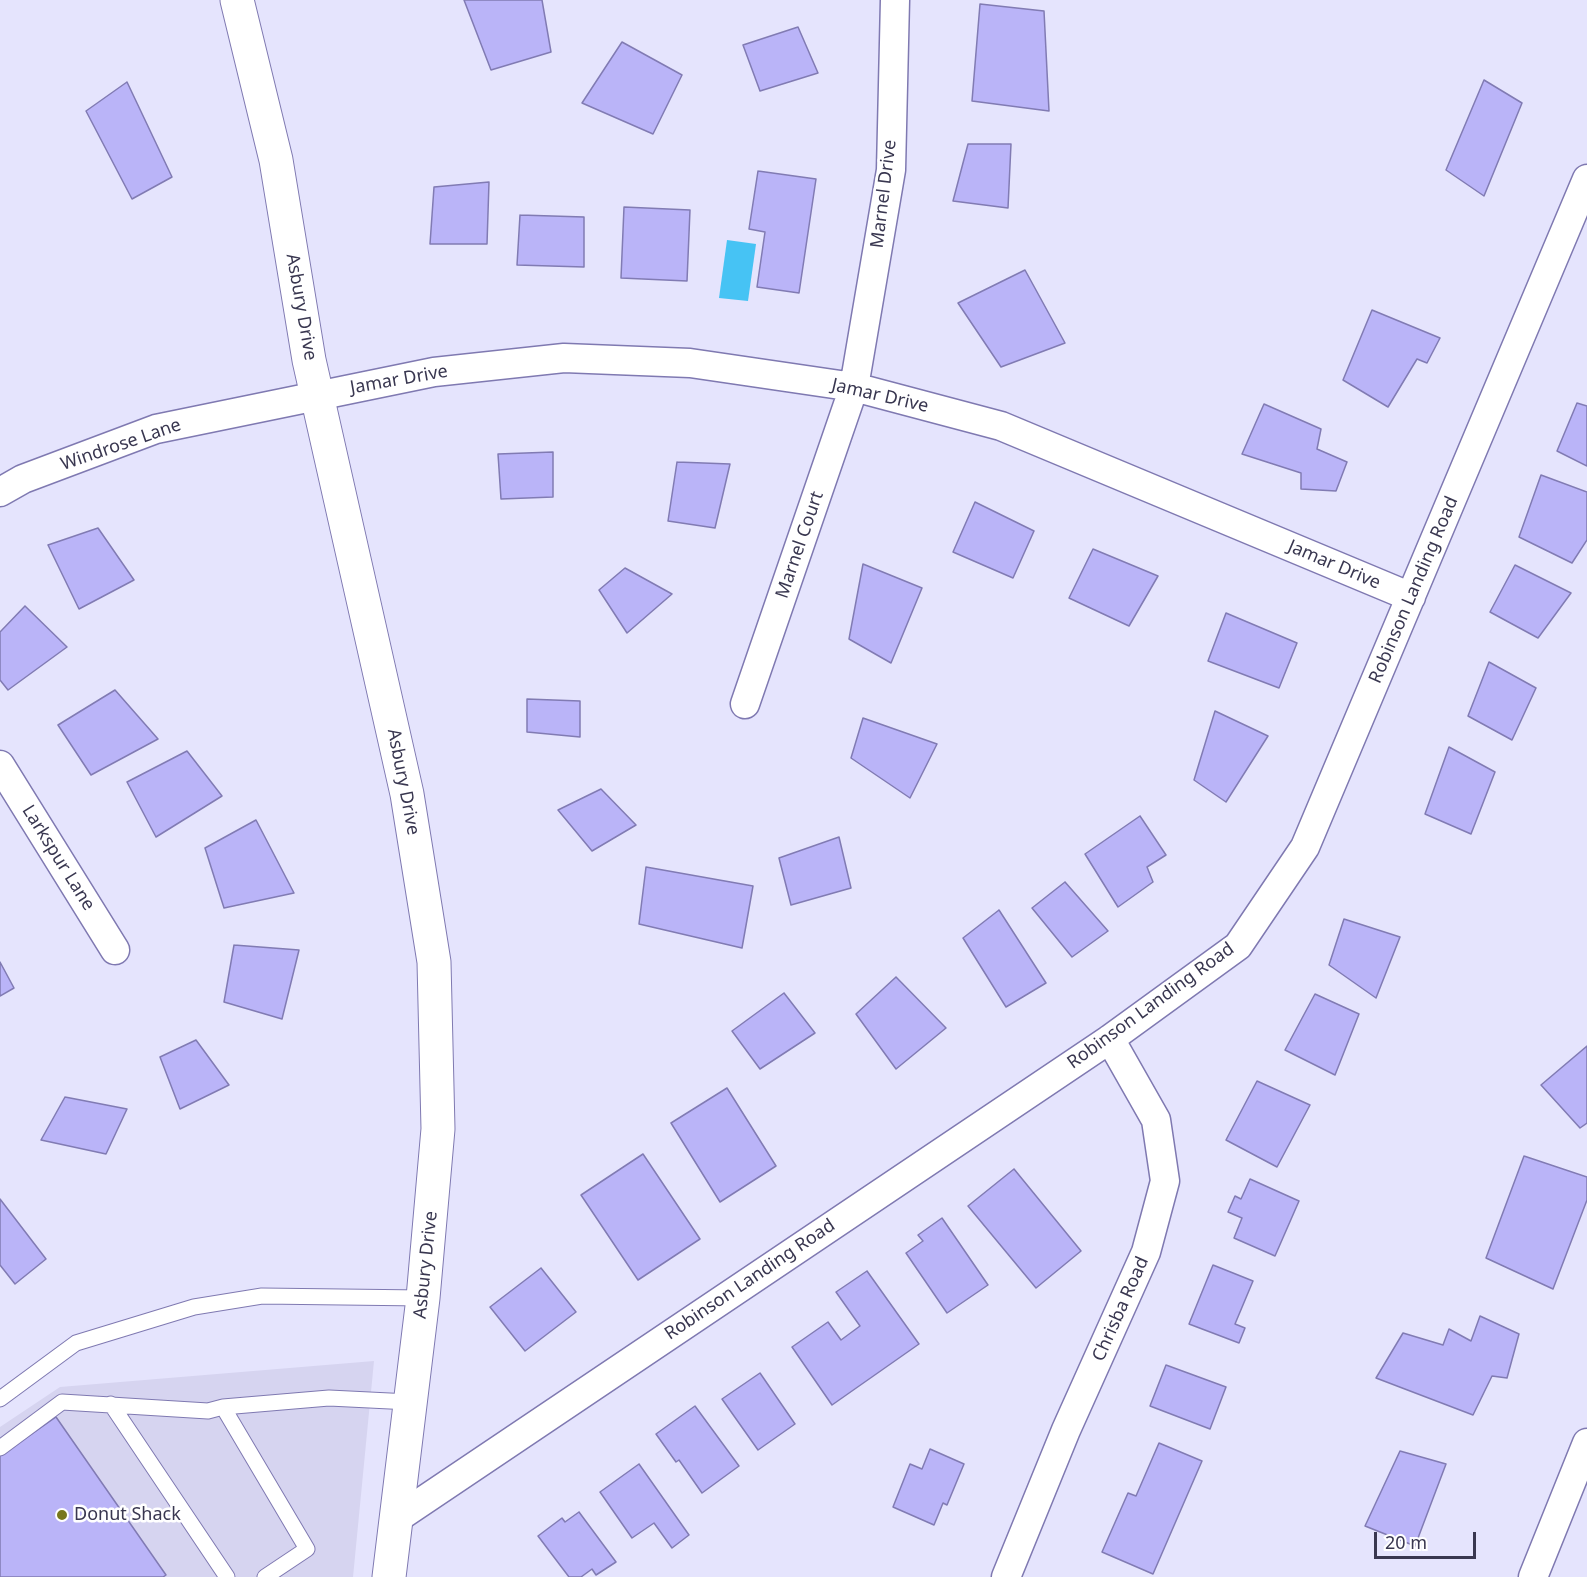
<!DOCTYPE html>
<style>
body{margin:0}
#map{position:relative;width:1587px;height:1577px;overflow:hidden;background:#e5e4fd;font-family:"Noto Sans",sans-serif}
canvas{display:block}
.scale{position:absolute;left:1374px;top:1532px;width:102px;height:27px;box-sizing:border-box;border:3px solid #393750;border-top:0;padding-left:8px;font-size:18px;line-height:21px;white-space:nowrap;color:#393750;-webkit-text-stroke:4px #fff;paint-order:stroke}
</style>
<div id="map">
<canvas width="1587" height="1577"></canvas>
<div class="scale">20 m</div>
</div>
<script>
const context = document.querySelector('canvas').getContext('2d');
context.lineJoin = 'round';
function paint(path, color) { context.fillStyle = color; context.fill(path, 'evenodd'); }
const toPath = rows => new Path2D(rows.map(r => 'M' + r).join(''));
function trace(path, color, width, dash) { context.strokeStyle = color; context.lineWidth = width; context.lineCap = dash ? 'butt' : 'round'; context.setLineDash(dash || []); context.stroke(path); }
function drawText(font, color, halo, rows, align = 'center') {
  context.font = font + ' "Noto Sans",sans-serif'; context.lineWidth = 5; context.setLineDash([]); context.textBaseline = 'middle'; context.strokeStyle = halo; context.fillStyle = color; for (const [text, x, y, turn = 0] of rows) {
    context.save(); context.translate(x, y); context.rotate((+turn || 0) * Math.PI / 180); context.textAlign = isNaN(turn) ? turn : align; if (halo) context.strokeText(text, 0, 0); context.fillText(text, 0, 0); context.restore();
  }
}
const built = toPath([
 [374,1361,353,1577,0,1577,0,1427,60,1387]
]);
const water = toPath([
 [727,240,756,244,748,301,719,298]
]);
const building = toPath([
 [464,0,542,0,551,52,491,70,464,0],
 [980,4,1044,11,1049,111,972,101,980,4],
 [798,27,818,73,760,91,743,45,798,27],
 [622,42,682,75,653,134,582,103,622,42],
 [1484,80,1522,103,1484,196,1446,170,1484,80],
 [127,82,172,177,132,199,86,111,127,82],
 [968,144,1011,144,1008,208,953,201,968,144],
 [758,171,816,179,799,293,757,287,765,232,749,229,758,171],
 [489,182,487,244,430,244,434,187,489,182],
 [624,207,690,210,687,281,621,278,624,207],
 [520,215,584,217,584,267,517,265,520,215],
 [1025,270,1065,343,1001,367,958,303,1025,270],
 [1372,310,1440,338,1427,363,1417,359,1388,407,1343,380,1372,310],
 [1577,403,1587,406,1587,466,1557,451,1577,403],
 [1264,404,1321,429,1317,449,1347,462,1336,491,1301,489,1301,473,1242,454,1264,404],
 [553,452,553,497,501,499,498,454,553,452],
 [677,462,730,464,715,528,668,521,677,462],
 [1541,475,1587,492,1587,540,1572,563,1519,537,1541,475],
 [975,502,1034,531,1013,578,953,552,975,502],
 [98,528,134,580,79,609,48,545,98,528],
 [1093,549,1158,576,1129,626,1069,598,1093,549],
 [863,564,922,588,891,663,849,639,863,564],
 [1515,565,1571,593,1538,638,1490,612,1515,565],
 [625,568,672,594,627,633,599,590,625,568],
 [25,606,67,647,8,690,0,680,0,632,25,606],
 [1226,613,1297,643,1279,688,1208,661,1226,613],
 [1489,662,1536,688,1512,740,1468,716,1489,662],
 [115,690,158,739,91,775,58,725,115,690],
 [527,699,580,701,580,737,527,732,527,699],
 [1215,711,1268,736,1226,802,1194,780,1215,711],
 [863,718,937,744,910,798,851,758,863,718],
 [1449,747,1495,772,1471,834,1425,814,1449,747],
 [187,751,222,796,156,837,127,782,187,751],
 [601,789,636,825,592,851,558,810,601,789],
 [1140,816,1166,855,1147,867,1153,882,1118,907,1085,854,1140,816],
 [256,820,294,893,224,908,205,848,256,820],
 [839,837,851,888,791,905,779,858,839,837],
 [646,867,753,886,742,948,639,924,646,867],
 [1065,882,1108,931,1072,957,1032,908,1065,882],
 [999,910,1046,983,1006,1007,963,938,999,910],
 [1344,919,1400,937,1376,998,1329,965,1344,919],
 [234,945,299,950,282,1019,224,1002,234,945],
 [0,962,14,988,0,996,0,962],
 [896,977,946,1028,896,1069,856,1014,896,977],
 [784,993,815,1033,760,1069,732,1031,784,993],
 [1315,994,1359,1014,1335,1075,1285,1050,1315,994],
 [196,1040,229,1085,180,1109,160,1057,196,1040],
 [1587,1046,1587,1123,1580,1128,1541,1085,1587,1046],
 [1257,1081,1310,1105,1277,1167,1226,1140,1257,1081],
 [727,1088,776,1166,720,1202,671,1123,727,1088],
 [65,1097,127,1109,106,1154,41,1140,65,1097],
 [643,1154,700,1239,638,1280,581,1195,643,1154],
 [1524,1156,1587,1177,1587,1200,1553,1289,1486,1258,1524,1156],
 [1014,1169,1081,1251,1036,1288,968,1206,1014,1169],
 [1250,1179,1299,1201,1275,1256,1234,1238,1242,1218,1228,1212,1235,1196,1241,1199,1250,1179],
 [0,1199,46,1259,15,1284,0,1265,0,1199],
 [942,1218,988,1285,947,1313,906,1253,923,1241,918,1235,942,1218],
 [1213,1265,1253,1281,1235,1324,1245,1328,1239,1343,1189,1324,1213,1265],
 [541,1268,576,1312,525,1351,490,1307,541,1268],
 [867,1271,919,1344,832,1405,792,1347,828,1322,841,1340,860,1326,836,1292,867,1271],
 [1480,1316,1519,1334,1507,1378,1492,1376,1473,1415,1376,1378,1403,1333,1443,1345,1449,1329,1471,1341,1480,1316],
 [1166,1365,1226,1387,1210,1429,1150,1406,1166,1365],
 [760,1373,795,1424,758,1450,722,1399,760,1373],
 [695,1406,739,1466,702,1493,679,1460,676,1462,656,1434,695,1406],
 [56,1417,166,1575,163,1577,0,1577,0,1456,56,1417],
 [1159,1443,1202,1461,1153,1574,1102,1552,1128,1493,1136,1496,1159,1443],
 [930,1449,964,1464,947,1505,943,1503,934,1525,893,1507,910,1464,922,1469,930,1449],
 [1400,1451,1446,1464,1415,1546,1365,1526,1400,1451],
 [639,1464,689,1535,672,1548,654,1523,632,1538,600,1492,639,1464],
 [579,1512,616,1562,596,1575,592,1569,581,1577,569,1577,538,1536,562,1518,565,1522,579,1512]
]);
const service = toPath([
 [0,1399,76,1343,194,1307,262,1296,423,1298],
 [111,1404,227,1577],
 [223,1407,307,1549,265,1577],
 [0,1448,62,1402,208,1411,223,1407,329,1398,410,1402]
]);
const minor = toPath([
 [0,492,23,479,156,429,434,372,564,358,690,363,854,387,1001,426,1411,597],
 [745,704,854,387,891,170,895,0],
 [0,765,115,950],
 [396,1519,1110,1039,1238,946,1305,847,1587,179],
 [1006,1577,1066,1430,1146,1252,1165,1181,1156,1120,1110,1039],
 [1533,1577,1587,1443]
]);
const tertiary = toPath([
 [237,0,276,160,309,360,407,794,434,962,438,1129,423,1298,389,1577]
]);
const markers = [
 [62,1515,6,"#78771d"]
];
const streetNames = [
 ["Marnel Drive",884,194,-83],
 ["Asbury Drive",301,307,80],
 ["Jamar Drive",399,380,-10],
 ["Jamar Drive",880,396,13],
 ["Windrose Lane",121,445,-19],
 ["Marnel Court",800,545,-71],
 ["Jamar Drive",1334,565,23],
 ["Robinson Landing Road",1414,590,-67],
 ["Asbury Drive",403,782,79],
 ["Larkspur Lane",58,858,58],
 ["Robinson Landing Road",1151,1006,-36],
 ["Asbury Drive",426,1265,-84],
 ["Robinson Landing Road",750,1280,-34],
 ["Chrisba Road",1121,1309,-66]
];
const poiNames = [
 ["Donut Shack",74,1515]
];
paint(built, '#d6d4f0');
paint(water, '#46c3f4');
paint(building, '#bab4f8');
trace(building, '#817bb3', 1.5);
trace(service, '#7f79b1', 17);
trace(minor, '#7f79b1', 31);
trace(tertiary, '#7f79b1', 35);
trace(service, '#fff', 15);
trace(minor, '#fff', 28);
trace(tertiary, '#fff', 33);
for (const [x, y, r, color] of markers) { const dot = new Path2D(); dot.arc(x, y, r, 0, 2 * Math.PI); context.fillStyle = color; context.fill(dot); trace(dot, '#fff', 2); }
drawText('18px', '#393750', '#fff', streetNames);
drawText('18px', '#393750', '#fff', poiNames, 'left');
</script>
